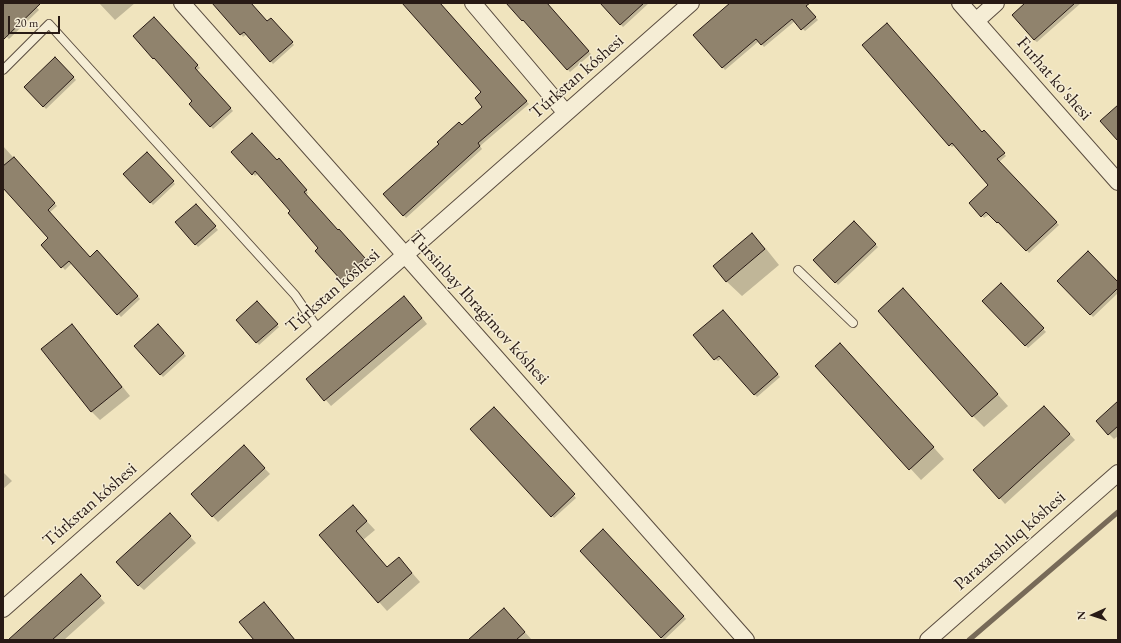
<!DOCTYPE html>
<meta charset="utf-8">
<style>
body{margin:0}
#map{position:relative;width:1121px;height:643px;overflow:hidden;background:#f0e4be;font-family:"EB Garamond",serif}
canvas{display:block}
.frame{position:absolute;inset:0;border:4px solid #281a15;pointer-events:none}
.north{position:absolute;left:1073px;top:595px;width:40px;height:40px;-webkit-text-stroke:3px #f5edd5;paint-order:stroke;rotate:267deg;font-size:11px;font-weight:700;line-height:16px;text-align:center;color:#281a15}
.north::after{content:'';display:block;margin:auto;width:14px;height:18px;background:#281a15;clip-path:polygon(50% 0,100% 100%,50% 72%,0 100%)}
.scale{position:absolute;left:8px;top:16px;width:52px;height:18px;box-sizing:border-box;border:2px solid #281a15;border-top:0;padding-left:5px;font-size:12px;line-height:14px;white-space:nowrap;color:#281a15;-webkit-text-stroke:3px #f5edd5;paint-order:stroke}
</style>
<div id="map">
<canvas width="1121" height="643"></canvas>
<div class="frame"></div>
<div class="north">N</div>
<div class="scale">20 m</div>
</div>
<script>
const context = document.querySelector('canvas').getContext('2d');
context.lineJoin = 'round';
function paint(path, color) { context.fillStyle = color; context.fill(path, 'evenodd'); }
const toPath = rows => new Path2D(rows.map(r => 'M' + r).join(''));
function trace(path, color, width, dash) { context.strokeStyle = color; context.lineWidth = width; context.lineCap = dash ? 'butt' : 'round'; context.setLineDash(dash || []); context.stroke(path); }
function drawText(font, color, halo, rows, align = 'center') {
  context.font = font + ' "EB Garamond",serif'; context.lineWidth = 3; context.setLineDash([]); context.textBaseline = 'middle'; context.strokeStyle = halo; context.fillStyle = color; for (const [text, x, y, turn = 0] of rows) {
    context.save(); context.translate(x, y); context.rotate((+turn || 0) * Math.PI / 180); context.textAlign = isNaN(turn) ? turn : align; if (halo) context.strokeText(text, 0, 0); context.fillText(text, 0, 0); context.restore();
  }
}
const shadow = toPath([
 [3,3,33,3,39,10,9,39,3,33],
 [99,3,135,3,115,20],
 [214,3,251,3,267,23,271,19,294,45,273,64,247,34,243,37,241,34],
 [404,3,440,3,529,104,480,146,482,149,406,218,385,194,484,107,482,92],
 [508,3,546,3,591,54,570,72],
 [604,3,649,3,623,27,602,4],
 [732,3,803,3,818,20,805,31,795,21,764,47,759,41,725,70,695,35],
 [1027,3,1081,3,1037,42,1034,40],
 [154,18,200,68,196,71,233,111,213,129,191,104,194,101,157,60,156,61,154,58,134,36],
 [864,45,982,133,987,134,1006,156,999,162,1059,225,1029,253,1002,224,1000,225,990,214,984,218,970,203,990,185,955,145,952,147,950,145],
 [55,58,76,80,46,109,25,87],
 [3,146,57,206,49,213,90,258,97,252,140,299,121,317,72,263,65,270,42,245,50,238,3,186],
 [233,152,282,162,308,193,306,195,338,232,339,230,367,261,344,282,317,251,320,248,292,212,258,173,255,176],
 [147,154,175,184,153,205,125,174],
 [196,205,218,230,198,247,176,223],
 [854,222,878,247,838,285,815,260],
 [752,235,767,250,779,265,742,296,726,281],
 [1059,281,1118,283,1118,293,1093,317],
 [1001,284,1046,332,1028,348,984,301],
 [914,301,1008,406,984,427,973,416],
 [257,302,279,327,259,345,237,320],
 [410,303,427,324,331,406,308,379],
 [725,313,780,377,757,397,722,358,718,361,715,359],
 [72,326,80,334,130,396,100,420,91,411],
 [158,326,186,356,163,377,135,346],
 [851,355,944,459,921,480,816,366],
 [1118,403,1118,436,1114,439,1109,434],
 [494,409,576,498,554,518,472,429],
 [1050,413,1075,440,1005,504,975,470],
 [249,452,270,474,218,522,192,494],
 [3,472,12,481,3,489],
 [361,515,375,530,363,540,388,568,407,567,420,582,387,611,320,535],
 [175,520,196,543,144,590,138,585],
 [603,530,686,619,664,640,581,551],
 [86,581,105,603,64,640,12,640],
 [264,603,272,611,295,640,255,640],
 [512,618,532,640,470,640]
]);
const stream = toPath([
 [969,640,1118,512]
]);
const building = toPath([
 [3,3,41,3,3,40,3,3],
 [212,3,251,3,267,21,271,18,293,42,270,62,244,32,240,35,212,3],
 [402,3,440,3,527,101,478,143,480,146,403,216,383,194,439,144,437,142,459,122,462,125,482,107,475,98,481,92,402,3],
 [506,3,547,3,589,51,567,70,523,20,522,21,506,3],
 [600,3,644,3,620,25,600,3],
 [730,3,810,3,806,6,816,17,801,30,792,19,761,45,756,39,722,68,693,35,730,3],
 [1025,3,1075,3,1034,40,1012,15,1025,3],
 [154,17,198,65,195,68,231,108,210,127,189,104,192,101,154,58,153,59,133,36,154,17],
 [887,23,982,132,984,130,1005,153,997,159,1057,222,1026,251,998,222,997,223,986,212,981,217,969,203,988,185,952,143,949,146,862,45,887,23],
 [55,57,74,77,43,107,24,87,55,57],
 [1118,105,1118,141,1100,121,1118,105],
 [252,133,277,160,279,158,307,190,304,192,338,230,339,229,365,258,341,280,315,251,318,248,288,213,290,211,255,171,252,175,231,152,252,133],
 [147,152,174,181,150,203,123,174,147,152],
 [14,157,55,203,48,210,90,257,97,250,138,296,117,315,69,261,61,268,41,245,48,238,3,188,3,166,14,157],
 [196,204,216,226,195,245,175,222,196,204],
 [854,221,876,244,835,283,813,260,854,221],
 [752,233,765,249,726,282,713,266,752,233],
 [1088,251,1118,282,1118,288,1090,315,1057,281,1088,251],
 [1001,283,1044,328,1025,346,982,301,1001,283],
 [903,288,998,394,972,417,878,311,903,288],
 [404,296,422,318,324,401,306,379,404,296],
 [257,301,278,324,256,343,236,320,257,301],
 [723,310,778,374,754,395,719,356,714,360,693,335,723,310],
 [72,324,122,387,91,412,41,349,72,324],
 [158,324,184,353,160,375,134,346,158,324],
 [840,343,934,447,909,470,815,366,840,343],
 [1118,401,1118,426,1108,435,1096,421,1118,401],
 [1044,406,1070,434,999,499,973,470,1044,406],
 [494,407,575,494,551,517,470,429,494,407],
 [244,445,265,468,212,517,191,494,244,445],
 [353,505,367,521,356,531,387,567,399,557,412,573,378,603,319,535,353,505],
 [170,513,191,536,138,586,116,562,170,513],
 [603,529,684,616,661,638,580,551,603,529],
 [81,574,101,596,52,640,8,640,81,574],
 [264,602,295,640,254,640,239,622,264,602],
 [504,608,525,632,516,640,468,640,504,608]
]);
const lane = toPath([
 [3,70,49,24,295,295,319,330],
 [798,270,853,323]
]);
const street = toPath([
 [182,3,746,640],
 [473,3,566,113],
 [960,3,1118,182],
 [976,21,996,3],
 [3,609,691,3],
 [928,640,1118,473]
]);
const streetNames = [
 ["Túrkstan kóshesi",577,77,-41],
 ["Furhat ko'shesi",1054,79,49],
 ["Túrkstan kóshesi",333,291,-41],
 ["Tursinbay Ibragimov kóshesi",479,308,48],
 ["Túrkstan kóshesi",90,505,-41],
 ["Paraxatshılıq kóshesi",1010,541,-41]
];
paint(shadow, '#0003');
trace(stream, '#776a58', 5);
paint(building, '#90836d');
trace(building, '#281a15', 1);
trace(lane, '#5a4c3f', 10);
trace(street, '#5a4c3f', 18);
trace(lane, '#f5edd5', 8);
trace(street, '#f5edd5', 16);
drawText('18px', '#281a15', '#f5edd5', streetNames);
</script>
